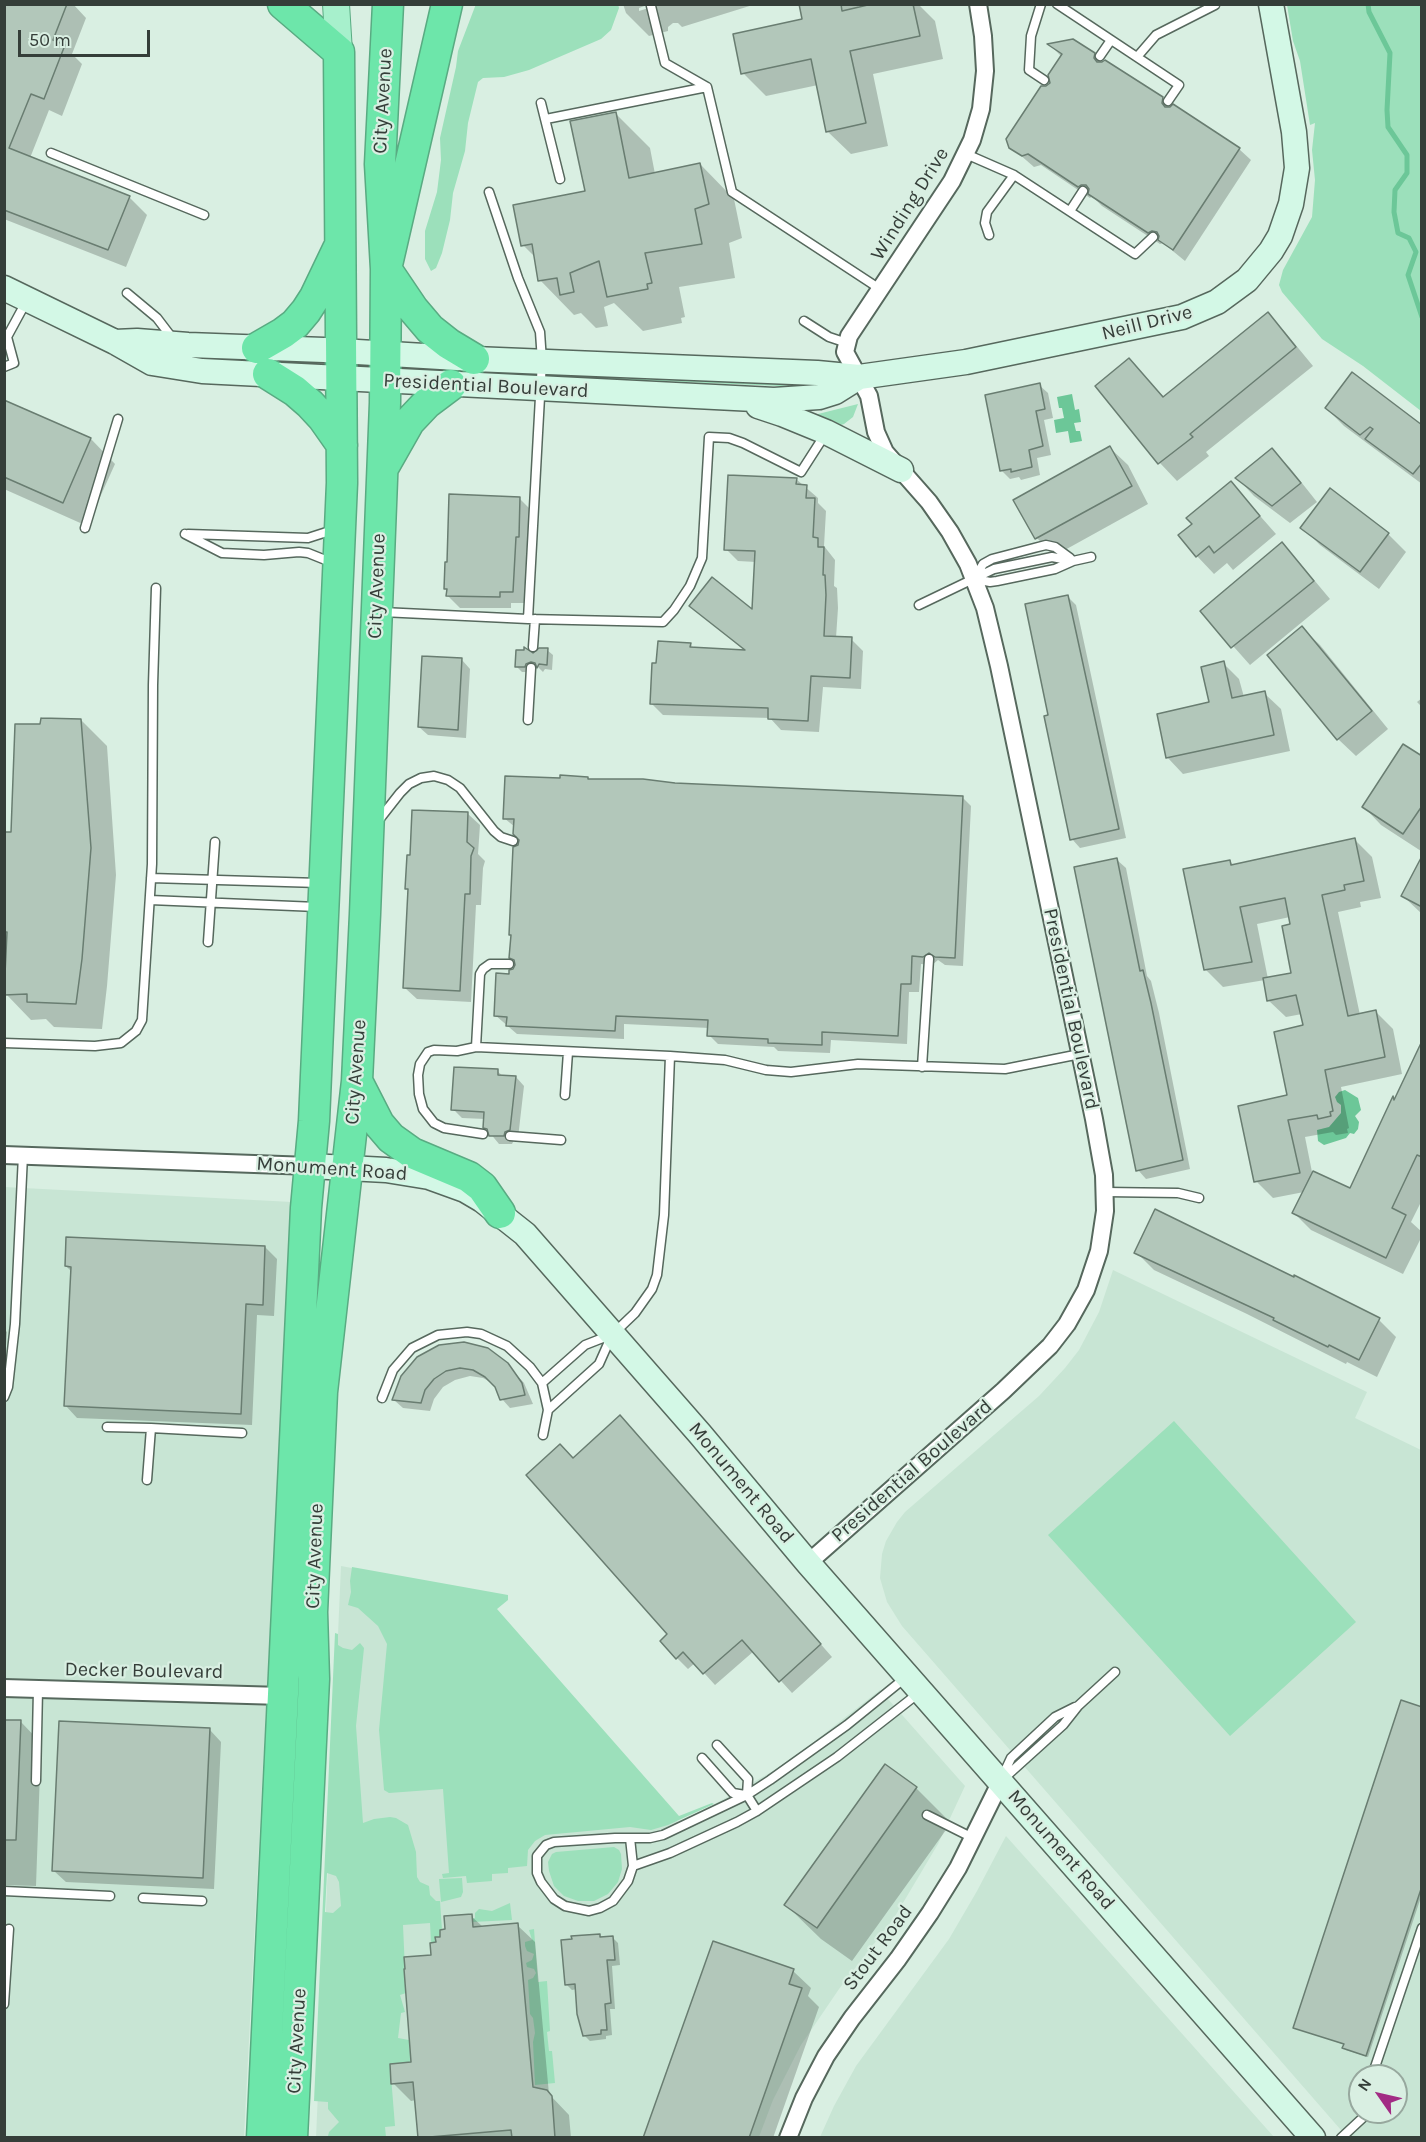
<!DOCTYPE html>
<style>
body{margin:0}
#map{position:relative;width:1426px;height:2142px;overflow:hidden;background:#d9efe2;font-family:Karla,sans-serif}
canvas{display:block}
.frame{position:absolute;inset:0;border:6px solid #353e39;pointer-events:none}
.north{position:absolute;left:1348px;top:2064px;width:60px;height:60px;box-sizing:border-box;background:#d9efe2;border:2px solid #97a89e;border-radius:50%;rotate:304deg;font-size:16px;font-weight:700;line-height:24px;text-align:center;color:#353e39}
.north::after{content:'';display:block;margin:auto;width:21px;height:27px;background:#a22b84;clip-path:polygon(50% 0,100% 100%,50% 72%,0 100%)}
.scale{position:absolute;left:18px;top:30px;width:132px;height:27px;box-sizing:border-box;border:3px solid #353e39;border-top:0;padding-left:8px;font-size:18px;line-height:21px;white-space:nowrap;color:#353e39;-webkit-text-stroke:4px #d9efe2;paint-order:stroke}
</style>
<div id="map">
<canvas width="1426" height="2142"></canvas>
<div class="frame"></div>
<div class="north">N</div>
<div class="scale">50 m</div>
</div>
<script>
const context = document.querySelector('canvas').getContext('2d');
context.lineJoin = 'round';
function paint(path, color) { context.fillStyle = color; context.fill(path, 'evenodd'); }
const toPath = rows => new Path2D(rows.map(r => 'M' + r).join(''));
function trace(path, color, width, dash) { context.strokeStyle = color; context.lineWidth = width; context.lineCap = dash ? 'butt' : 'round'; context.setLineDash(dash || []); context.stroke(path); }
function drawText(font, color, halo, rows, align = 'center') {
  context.font = font + ' Karla,sans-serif'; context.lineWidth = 4.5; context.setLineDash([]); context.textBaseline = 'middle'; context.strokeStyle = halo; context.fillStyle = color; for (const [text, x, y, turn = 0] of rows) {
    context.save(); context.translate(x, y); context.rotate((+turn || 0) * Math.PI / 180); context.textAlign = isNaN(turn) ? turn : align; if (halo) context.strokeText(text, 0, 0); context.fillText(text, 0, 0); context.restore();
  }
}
const built = toPath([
 [4,1187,292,1202,244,2137,5,2137],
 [1113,1270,1367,1392,1355,1418,1421,1450,1421,2137,1347,2137,902,1626,887,1602,880,1578,882,1554,886,1541,897,1522,905,1512,1039,1396,1065,1368,1079,1350,1099,1312],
 [1360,2076,1396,2076,1396,2112,1360,2112],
 [341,1566,474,1591,678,1822,713,1805,773,1771,810,1745,880,1690,965,1786,938,1844,894,1918,839,1989,801,2045,773,2100,759,2137,316,2138],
 [1006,1836,1274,2137,820,2137,834,2106,856,2066,949,1939,977,1891]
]);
const green = toPath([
 [476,4,618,4,619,8,611,30,601,39,529,70,504,77,483,78,478,82,468,123,465,151,453,193,450,220,442,253,436,268,431,271,425,259,425,231,437,192,441,160,440,138,456,67,458,51],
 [1287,5,1421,5,1421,411,1363,366,1322,339,1282,292,1279,285,1283,270,1312,217,1315,180,1312,150,1315,123,1310,125,1300,61,1293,41],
 [555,373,812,383,781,386,559,377],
 [858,404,853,417,844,424,838,426,815,420,818,414],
 [1174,1421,1356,1622,1230,1736,1048,1535],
 [352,1567,508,1595,508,1600,497,1609,679,1816,712,1803,714,1804,668,1825,651,1830,630,1827,545,1835,535,1841,528,1850,527,1866,508,1868,508,1873,492,1874,492,1881,467,1883,466,1876,443,1878,442,1874,449,1873,443,1789,389,1793,384,1790,379,1730,387,1644,378,1626,358,1608,348,1605,351,1592,350,1581],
 [335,1633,338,1634,338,1645,343,1648,352,1650,360,1643,364,1648,356,1726,363,1823,374,1819,390,1817,396,1818,408,1825,416,1852,417,1877,420,1882,429,1886,430,1895,436,1901,440,1901,442,1930,440,1930,440,1937,435,1938,436,1943,431,1943,430,1923,403,1925,406,1993,400,1995,405,2012,401,2013,398,2038,409,2040,411,2062,390,2064,395,2126,385,2127,386,2137,328,2136,329,2132,339,2122,328,2109,328,2102,314,2101],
 [327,1873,336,1876,339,1882,341,1906,333,1913,325,1912],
 [614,1847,619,1850,621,1854,622,1869,618,1882,608,1894,594,1901,578,1901,564,1896,554,1886,549,1871,548,1862,552,1854,556,1852],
 [462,1878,463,1892,461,1897,441,1902,439,1879],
 [510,1903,512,1920,472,1922,472,1919,475,1918,475,1913,479,1909,492,1911],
 [534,1929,538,1982,547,1981,550,2031,547,2032,549,2051,552,2051,555,2083,535,2085,533,2042,535,2033,533,2018,530,2014,528,1980,533,1978,536,1973,534,1969,527,1967,526,1963,532,1960,534,1954,527,1951,525,1946,525,1942,532,1940,529,1930]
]);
const water = toPath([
 [1072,394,1075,410,1079,409,1081,422,1074,423,1076,431,1080,431,1082,441,1070,443,1068,431,1056,433,1054,420,1064,418,1062,408,1059,408,1057,397],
 [1345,1090,1358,1098,1361,1110,1355,1116,1359,1122,1358,1129,1354,1134,1350,1133,1346,1138,1324,1145,1318,1141,1317,1130,1329,1127,1341,1113,1341,1105,1337,1102,1335,1097,1339,1092]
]);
const shadow = toPath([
 [5,4,73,4,86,18,72,54,82,64,62,116,49,110,30,158,129,197,147,215,126,267,4,219],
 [623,4,650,4,639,8,639,11,652,7,652,4,756,4,682,27,678,23,673,23,668,27,668,31,649,36,626,13],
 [801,4,858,4,859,9,879,4,918,4,935,21,943,59,873,74,888,146,851,154,827,131,818,85,766,96,743,73,804,20],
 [1050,45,1094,54,1103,63,1162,98,1171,108,1239,149,1251,160,1185,261,1163,243,1160,244,1102,206,1092,196,1090,198,1041,165,1034,167,1011,147,1047,87,1051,84,1062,57],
 [615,113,650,148,655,174,700,164,734,199,742,238,729,243,735,278,679,287,685,317,681,318,682,323,643,331,614,303,604,307,608,326,596,328,581,313,574,315,540,280,536,258,523,245,586,192],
 [1268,314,1285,332,1313,366,1206,452,1209,456,1177,481,1160,463,1097,386,1129,360,1165,398],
 [1039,385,1048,393,1053,418,1044,420,1051,455,1037,458,1040,475,1021,480,1019,477,1010,479,1002,471],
 [4,402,91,439,115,464,87,526,4,489],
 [1326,408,1422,427,1422,484,1344,426],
 [1110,448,1128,465,1148,504,1054,556,1037,538,1015,500],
 [1272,450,1290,468,1317,502,1290,523,1254,496,1237,478],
 [796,479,818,498,818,503,826,511,824,546,835,560,834,586,837,588,838,608,836,638,851,639,863,651,861,689,823,687,819,732,781,730,770,718,663,715,651,703,657,664,690,644,695,649,746,652,691,606,754,612,756,562,738,561,726,549],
 [1231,483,1276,534,1233,570,1227,563,1214,574,1197,556,1194,525],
 [1330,490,1388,534,1406,552,1379,589,1320,545,1302,527],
 [520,499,531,510,530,548,527,548,524,603,511,603,511,608,460,608,448,596,448,590,446,588],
 [1282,544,1299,562,1330,599,1250,665,1202,611],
 [1067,596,1076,605,1126,838,1080,848,1072,839,1050,716],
 [1302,628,1320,645,1388,729,1356,756,1338,739],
 [547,650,553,655,552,670,545,669,543,672,537,666,531,669,530,672,522,672,517,667],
 [462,660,470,669,466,738,428,735,419,727],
 [1223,663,1239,679,1244,697,1264,693,1281,709,1290,751,1183,774,1167,757,1211,703],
 [1422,698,1422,707,1417,702],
 [81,720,107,746,116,875,107,986,102,1029,54,1027,46,1019,31,1020,6,994,7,957,4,954,4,833,13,834,41,726],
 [1422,758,1421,851,1381,825,1364,807],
 [614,782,963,798,971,806,963,966,945,965,938,960,932,965,921,964,919,992,909,992,907,1044,831,1040,830,1053,778,1051,774,1047,718,1044,709,1035,709,1028,624,1024,624,1039,517,1034,495,1015,516,962,511,957,512,936,510,934,521,840,515,827,504,818],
 [468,814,480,825,478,854,485,861,483,868,481,905,476,905,471,1002,417,999,405,988,410,891,407,888],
 [1355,840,1372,857,1381,898,1360,902,1361,907,1338,912,1360,1015,1376,1012,1393,1029,1402,1074,1341,1087,1349,1128,1347,1129,1348,1133,1336,1135,1333,1132,1305,1137,1312,1172,1351,1190,1393,1099,1395,1100,1422,1054,1422,1200,1411,1222,1422,1232,1422,1236,1403,1274,1311,1230,1294,1213,1304,1192,1273,1198,1256,1181,1288,1096,1304,1026,1302,1014,1286,1017,1268,1000,1265,980,1223,987,1206,970,1230,861,1234,866],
 [1290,917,1293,974,1268,979,1257,924],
 [1422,859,1422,914,1403,896],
 [1117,860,1126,868,1147,976,1151,981,1159,1013,1190,1169,1146,1179,1138,1170],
 [497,1071,503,1076,516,1077,524,1086,518,1138,514,1140,512,1144,499,1144,485,1127,485,1119,462,1118,453,1109],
 [265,1247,277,1259,274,1316,257,1315,252,1425,77,1418,66,1406,72,1272,66,1266],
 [1136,1252,1379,1320,1396,1337,1377,1377,1347,1362,1346,1364,1247,1314,1154,1270],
 [4,1329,7,1332,4,1373],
 [507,1364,524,1383,533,1404,510,1408,502,1399,494,1384,483,1378,470,1376,455,1380,443,1387,434,1399,430,1411,403,1408,394,1400,409,1367],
 [632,1429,832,1657,792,1693,754,1651,715,1685,695,1663,688,1669,677,1658,669,1635,573,1459],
 [1422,1709,1422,1894,1368,2057,1346,2050,1345,2045,1294,2027],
 [4,1721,21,1722,41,1743,36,1886,4,1885],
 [210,1730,221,1742,214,1889,66,1882,54,1871],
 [886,1766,916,1788,951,1823,852,1961,821,1939,786,1905],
 [471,1916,483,1927,517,1925,535,1942,549,2094,569,2115,571,2138,420,2138,416,2100,411,2101,393,2083,413,2064,432,1956,437,1943],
 [600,1935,603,1939,613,1938,618,1943,620,1965,612,1966,615,2009,610,2009,612,2035,606,2036,606,2039,590,2041,584,2035,577,1989,572,1990,566,1984],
 [793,1971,811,1988,808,1996,819,2007,773,2138,644,2138]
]);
const stream = toPath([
 [1368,4,1369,12,1390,53,1387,110,1388,127,1407,155,1407,173,1395,190,1394,212,1398,233,1409,238,1416,252,1408,275,1422,317]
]);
const building = toPath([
 [4,4,67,4,53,40,65,45,44,99,31,94,9,148,130,196,108,250,4,210,4,4],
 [799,4,841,4,842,11,872,4,913,4,920,36,850,51,866,123,826,132,811,59,741,74,733,34,802,19,799,4],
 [1073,39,1095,53,1094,58,1097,62,1102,62,1105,60,1163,97,1162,103,1165,107,1170,107,1173,104,1240,148,1173,250,1158,240,1159,236,1157,232,1152,231,1148,233,1088,194,1089,189,1086,185,1081,185,1078,187,1028,154,1022,156,1009,148,1006,139,1041,86,1046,86,1050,83,1048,75,1062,54,1047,44,1073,39],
 [616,112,629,178,700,163,709,204,695,209,702,244,645,253,652,283,647,284,648,289,607,297,599,261,570,273,574,292,560,295,557,278,538,281,532,244,521,246,513,205,585,191,570,121,616,112],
 [1268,312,1296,347,1190,434,1193,437,1158,464,1095,386,1129,358,1163,397,1268,312],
 [1352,372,1422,425,1422,463,1413,474,1365,439,1373,429,1370,427,1360,435,1325,408,1352,372],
 [1040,383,1045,409,1036,411,1043,446,1029,450,1032,467,1011,472,1011,469,1000,471,985,395,1040,383],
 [4,400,91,438,63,503,4,477,4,400],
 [1110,446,1132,486,1035,539,1013,500,1110,446],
 [1272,448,1301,483,1272,506,1235,478,1272,448],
 [728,475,797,478,796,484,807,485,806,498,815,498,813,537,818,538,818,547,824,547,823,575,825,575,826,595,824,636,852,637,850,678,811,676,808,721,768,719,768,708,650,704,652,663,656,663,658,641,691,643,690,647,745,650,689,606,712,577,752,609,755,551,724,550,728,475],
 [1231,481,1260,516,1214,553,1209,546,1196,557,1178,535,1192,524,1186,518,1231,481],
 [1330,488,1389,533,1360,572,1300,528,1330,488],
 [449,494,520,497,519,537,516,537,513,592,500,592,500,597,446,596,447,589,444,589,445,562,447,562,449,494],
 [1282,542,1314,581,1231,648,1200,611,1282,542],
 [1068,595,1119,829,1070,840,1044,716,1048,715,1025,604,1068,595],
 [1302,626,1372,711,1337,740,1267,655,1302,626],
 [524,647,533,653,539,648,548,648,547,665,539,664,537,668,535,663,531,662,526,664,525,667,515,667,516,650,524,650,524,647],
 [422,656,462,658,458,730,418,727,422,656],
 [1224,661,1232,698,1265,691,1274,735,1166,758,1157,714,1209,702,1201,667,1224,661],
 [41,718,81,719,91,848,82,959,76,1004,27,1002,27,994,4,995,7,932,4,932,4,832,11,832,15,724,40,724,41,718],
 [1403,744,1422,756,1422,806,1403,834,1362,807,1403,744],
 [560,775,588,777,588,779,643,779,675,783,963,796,955,958,935,957,929,953,923,957,912,956,911,984,901,984,898,1036,822,1032,822,1045,768,1043,768,1039,707,1036,708,1020,616,1016,615,1031,506,1026,507,1017,494,1016,496,973,509,974,509,970,513,969,515,965,514,960,509,958,511,935,509,935,513,847,518,845,519,840,513,834,514,819,503,819,505,776,560,778,560,775],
 [412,810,468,812,467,842,474,848,471,856,470,894,465,894,460,991,403,988,408,889,405,889,407,855,410,855,412,810],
 [1355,838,1364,881,1344,885,1345,890,1322,895,1348,1016,1376,1010,1385,1057,1325,1070,1333,1111,1330,1112,1331,1116,1318,1119,1317,1115,1288,1120,1300,1173,1254,1182,1238,1106,1287,1095,1274,1032,1303,1025,1296,995,1267,1001,1263,978,1291,973,1282,926,1290,924,1285,898,1240,907,1252,962,1204,970,1183,869,1230,860,1231,865,1355,838],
 [1422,856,1422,907,1401,896,1422,856],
 [1117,858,1140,971,1143,970,1151,1003,1183,1160,1136,1171,1074,867,1117,858],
 [1422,1041,1422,1157,1417,1155,1392,1208,1406,1215,1386,1258,1292,1213,1313,1171,1350,1188,1393,1096,1394,1100,1422,1041],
 [454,1067,498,1069,498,1075,516,1076,510,1130,505,1132,504,1136,489,1136,487,1129,483,1128,484,1112,451,1110,454,1067],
 [1155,1209,1294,1277,1294,1275,1380,1318,1359,1360,1329,1345,1328,1347,1273,1320,1274,1318,1134,1253,1155,1209],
 [66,1237,265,1246,263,1305,246,1304,241,1414,64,1406,71,1267,65,1266,66,1237],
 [464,1342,488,1348,508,1363,522,1383,525,1395,500,1400,495,1387,485,1377,473,1370,460,1368,446,1371,434,1379,425,1390,421,1403,392,1400,401,1376,417,1357,439,1345,464,1342],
 [620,1415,821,1644,779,1682,742,1640,703,1674,683,1652,676,1659,660,1641,667,1634,526,1475,560,1444,573,1458,620,1415],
 [1401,1700,1422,1707,1422,1886,1366,2056,1342,2048,1344,2044,1293,2028,1401,1700],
 [4,1720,21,1720,16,1840,4,1840,4,1720],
 [59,1721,210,1728,203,1878,52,1871,59,1721],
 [885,1764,917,1787,817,1928,784,1905,885,1764],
 [472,1914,473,1927,518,1923,533,2087,547,2090,552,2096,555,2138,512,2138,511,2130,418,2138,413,2082,391,2084,390,2064,411,2062,404,1969,405,1969,404,1957,431,1955,430,1943,436,1942,435,1937,440,1937,440,1930,445,1929,444,1916,472,1914],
 [600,1934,600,1937,613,1936,615,1960,607,1960,611,2003,605,2004,607,2030,601,2030,601,2034,583,2036,577,2014,575,1984,565,1985,561,1940,572,1939,571,1936,600,1934],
 [713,1941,794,1969,789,1984,802,1988,749,2138,643,2138,713,1941]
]);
const lane = toPath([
 [1041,4,1031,36,1029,70,1044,80],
 [1057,4,1179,85,1168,101],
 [651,6,665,63,707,87,732,192,880,289],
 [1100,56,1111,40],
 [1137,57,1156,35,1215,5],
 [541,103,560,179],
 [546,119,707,87],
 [51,153,204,215],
 [966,154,1014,175,1135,254,1153,237],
 [1070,211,1083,191],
 [989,235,985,223,987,212,1014,175],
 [127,293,157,318,173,339],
 [804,321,829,337,847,343],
 [4,367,14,363,7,337,26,302],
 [85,528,118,419],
 [185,534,222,553,264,555,299,552,308,553,333,563],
 [188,534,308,538,336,529],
 [975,578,983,564,992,559,1034,548,1046,545,1055,547,1070,558],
 [975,579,990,582,997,581,1055,569,1073,561,1091,557],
 [919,605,994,569,1052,557,1073,561],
 [382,612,528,619,538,433,542,361,540,332,518,278,489,192],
 [528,619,663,622,674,610,690,586,702,558,709,437,729,438,743,443,801,472,826,433],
 [533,647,535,619],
 [528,720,531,668],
 [378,821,400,793,409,784,421,778,434,776,448,780,460,788,494,831,501,837,513,841],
 [151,878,319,883],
 [150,900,317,907],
 [208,942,215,842],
 [4,1043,95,1046,121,1043,136,1031,142,1020,152,864,153,685,156,588],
 [476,1047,480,974,483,969,490,964,509,964],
 [922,1067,929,959],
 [565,1095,568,1052],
 [483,1134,444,1128,434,1123,423,1109,419,1094,418,1075,420,1064,428,1052,434,1050,457,1051,476,1047,670,1056,725,1060,766,1070,791,1072,858,1064,1005,1069,1080,1054],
 [510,1136,561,1140],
 [1106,1192,1178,1193,1199,1198],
 [542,1383,585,1345,613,1334,635,1313,652,1289,657,1275,664,1215,670,1056],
 [4,1397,8,1387,15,1324,23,1155],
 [382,1398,393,1370,412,1348,438,1335,467,1332,481,1334,507,1346,530,1367,542,1383,548,1410,543,1435],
 [548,1410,599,1364,611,1337],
 [107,1427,151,1428],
 [147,1480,151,1428,242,1433],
 [717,1745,748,1779,747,1795,757,1811],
 [702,1758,733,1793,745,1795],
 [1003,1775,1011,1758,1055,1717,1075,1707],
 [36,1781,38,1690],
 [1001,1781,1063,1725,1078,1706,1115,1672],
 [927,1815,973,1838],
 [630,1838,633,1866,628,1881,613,1901,600,1908,589,1911,565,1906,554,1899,541,1882,537,1873,537,1856,546,1845,554,1842,615,1838,650,1838,663,1835,747,1795,770,1780,847,1725,905,1678],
 [633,1866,670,1853,737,1822,757,1811,837,1757,920,1692],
 [4,1891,110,1896],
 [143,1898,202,1901],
 [4,2004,9,1929],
 [1372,2076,1422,1928],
 [1341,2138,1369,2112]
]);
const street = toPath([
 [4,1155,310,1166],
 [808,1563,1003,1391,1050,1346,1067,1324,1086,1290,1099,1251,1105,1211,1104,1175,1094,1119,999,666,985,608,968,564,950,532,929,502,885,452,876,432,869,396,845,352,849,336,952,181,972,140,981,109,985,71,983,36,978,4],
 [4,1688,282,1696],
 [788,2138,804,2098,826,2056,852,2018,898,1959,930,1913,958,1868,1001,1781]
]);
const secondary = toPath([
 [4,288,115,342,152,363,202,371,774,400,819,397,835,392,859,377],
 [115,342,137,341,188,345,324,350,474,359,817,373,859,377,966,362,1182,317,1217,302,1247,280,1271,251,1280,236,1291,204,1297,168,1294,132,1271,4],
 [758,406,782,414,826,432,901,470],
 [310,1166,386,1170,429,1177,465,1190,482,1200,525,1234,700,1434,808,1563,1313,2138]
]);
const primary = toPath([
 [336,4,339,52]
]);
const highway = toPath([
 [447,4,386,269,413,309,430,329,449,344,474,359],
 [257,348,283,333,295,324,306,311,315,297,338,249],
 [268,374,295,391,310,404,323,418,342,445],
 [384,466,409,422,427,403,451,385],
 [357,1081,379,1124,391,1138,412,1153,469,1177,482,1187,500,1213],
 [262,2138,306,1208,314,1121,342,483,339,52,283,4],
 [292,2138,314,1679,312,1612,322,1392,357,1081,365,914,385,403,386,269,380,164,388,4]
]);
const streetNames = [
 ["City Avenue",383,101,-87],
 ["Winding Drive",910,204,-58],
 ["Neill Drive",1147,323,-14],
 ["Presidential Boulevard",486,386,3],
 ["City Avenue",377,586,-88],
 ["Presidential Boulevard",1071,1009,78],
 ["City Avenue",356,1072,-86],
 ["Monument Road",332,1169,4],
 ["Presidential Boulevard",912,1471,-41],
 ["Monument Road",741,1483,50],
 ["City Avenue",315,1556,-88],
 ["Decker Boulevard",144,1671,1],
 ["Monument Road",1061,1850,49],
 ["Stout Road",878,1948,-53],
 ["City Avenue",297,2041,-87]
];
paint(built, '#c8e5d4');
paint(green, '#9ce0bb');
paint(water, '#6cc798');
paint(shadow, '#0003');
trace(stream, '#6cc798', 5);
paint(building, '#b2c7ba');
trace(building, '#697d71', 1.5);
trace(lane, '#56685d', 11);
trace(street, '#56685d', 20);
trace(secondary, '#56685d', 27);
trace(primary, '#59ab82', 28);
trace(highway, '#59ab82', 33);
trace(lane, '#fff', 8);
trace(street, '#fff', 16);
trace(secondary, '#d3f8e6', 24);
trace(primary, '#a7f0cc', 26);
trace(highway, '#6de6aa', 30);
drawText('20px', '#353e39', '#d9efe2', streetNames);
</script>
